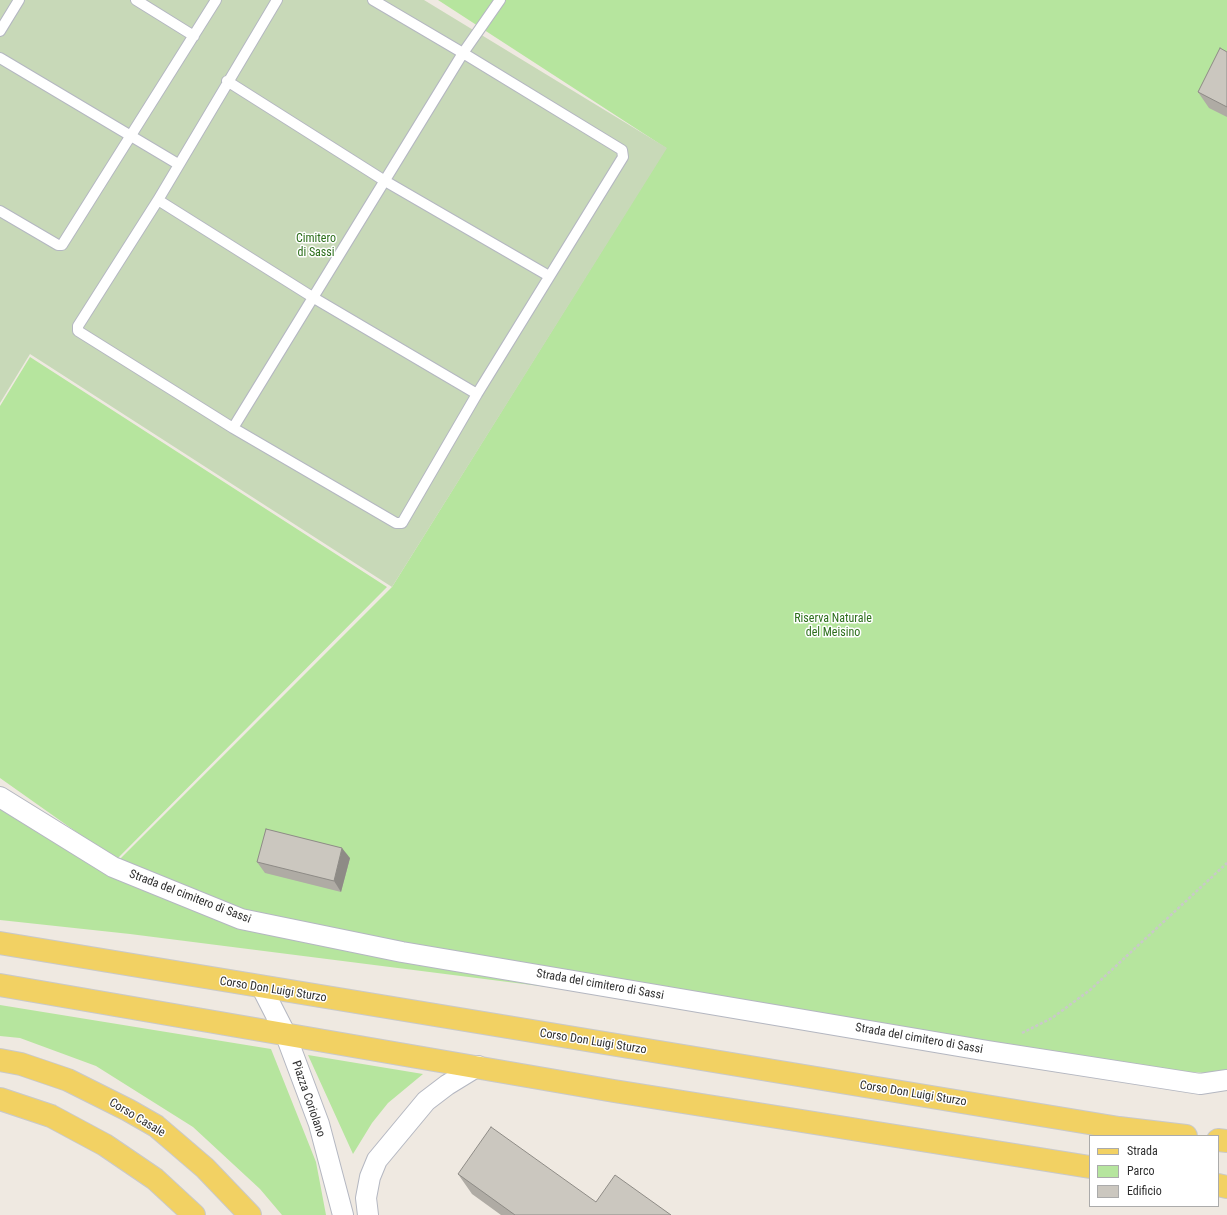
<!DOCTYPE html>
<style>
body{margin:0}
#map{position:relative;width:1227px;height:1215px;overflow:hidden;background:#efe9e1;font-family:"Roboto Condensed",sans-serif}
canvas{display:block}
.legend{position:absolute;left:1089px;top:1135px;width:130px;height:72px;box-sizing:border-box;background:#fff;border:1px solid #ababab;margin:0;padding:5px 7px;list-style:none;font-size:12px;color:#2e2e2e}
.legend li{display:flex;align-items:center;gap:8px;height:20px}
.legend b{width:20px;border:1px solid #ababab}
</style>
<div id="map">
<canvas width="1227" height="1215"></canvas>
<ul class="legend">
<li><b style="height:5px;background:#f2d163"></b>Strada</li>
<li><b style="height:11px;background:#b6e59e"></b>Parco</li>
<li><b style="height:11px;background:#cbc7bf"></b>Edificio</li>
</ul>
</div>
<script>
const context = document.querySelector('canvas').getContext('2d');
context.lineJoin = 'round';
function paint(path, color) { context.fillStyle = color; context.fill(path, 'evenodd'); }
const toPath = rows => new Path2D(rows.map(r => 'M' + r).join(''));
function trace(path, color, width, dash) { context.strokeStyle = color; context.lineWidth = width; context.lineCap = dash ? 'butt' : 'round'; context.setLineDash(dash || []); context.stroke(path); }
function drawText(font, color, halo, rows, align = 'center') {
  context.font = font + ' "Roboto Condensed",sans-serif'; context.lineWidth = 3; context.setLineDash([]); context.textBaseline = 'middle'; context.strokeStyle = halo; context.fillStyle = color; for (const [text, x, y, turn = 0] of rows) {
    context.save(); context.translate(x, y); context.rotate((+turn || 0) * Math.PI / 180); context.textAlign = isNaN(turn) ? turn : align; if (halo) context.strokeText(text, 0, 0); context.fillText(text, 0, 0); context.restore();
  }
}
const green = toPath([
 [438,0,1227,0,1227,1074,1189,1072,1083,1060,973,1041,130,934,0,920,0,802,115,864,392,587,666,148],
 [30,357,387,587,116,860,0,778,0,406],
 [0,1005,271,1049,316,1162,326,1215,282,1215,260,1189,193,1127,96,1066,20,1038,0,1036],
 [308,1055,423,1074,388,1103,372,1123,353,1154]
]);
const cemetery = toPath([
 [0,0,424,0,667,148,392,587,30,354,0,403]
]);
const path = toPath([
 [1022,1033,1052,1018,1090,990,1227,863]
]);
const lane = toPath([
 [136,0,194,36],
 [373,0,463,53,622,150,623,157,477,394,402,523,396,523,233,428,463,53,500,0],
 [0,31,19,0],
 [0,58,178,164],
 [227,81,385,181,549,276],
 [158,200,277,0],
 [0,211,58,245,62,245,216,0],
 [233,428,78,331,78,326,158,200,314,298,477,394]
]);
const street = toPath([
 [0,797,113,867,241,919,402,952,988,1051,1200,1084,1227,1080],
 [262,988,285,1033,319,1124,343,1215],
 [368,1215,366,1198,370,1177,377,1160,426,1101,447,1085,478,1066]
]);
const primary = toPath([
 [0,943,1119,1128,1186,1136],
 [0,985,614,1091,1090,1167],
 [0,1060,21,1064,68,1080,128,1110,156,1126,205,1168,250,1215],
 [0,1099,51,1116,105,1145,155,1179,194,1215],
 [1218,1140,1227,1141],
 [1218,1185,1227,1187]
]);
const wall = toPath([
 [1227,52,1227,117,1209,108,1198,92],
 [350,858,341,892,265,873,257,862],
 [458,1174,596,1202,671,1215,501,1215,472,1194]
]);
const shadedWall = toPath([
 [342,848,350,858,341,892,334,881]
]);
const building = toPath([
 [1220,48,1227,52,1227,107,1198,92,1220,48],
 [266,829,342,848,334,881,257,862,266,829],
 [491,1127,596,1202,615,1175,671,1215,515,1215,458,1174,491,1127]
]);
const parkNames = [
 ["Cimitero",316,239],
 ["di Sassi",316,253],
 ["Riserva Naturale",833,619],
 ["del Meisino",833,633]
];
const streetNames = [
 ["Strada del cimitero di Sassi",190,897,21],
 ["Strada del cimitero di Sassi",600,985,10],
 ["Corso Don Luigi Sturzo",273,990,9],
 ["Strada del cimitero di Sassi",919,1039,10],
 ["Corso Don Luigi Sturzo",593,1042,9],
 ["Corso Don Luigi Sturzo",913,1094,9],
 ["Piazza Coriolano",308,1099,71],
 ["Corso Casale",137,1118,31]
];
paint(green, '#b6e59e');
paint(cemetery, '#c8d9b8');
trace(lane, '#b4b7c1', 12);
trace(street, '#b4b7c1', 22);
trace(primary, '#c9c9c9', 24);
trace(path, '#c9c9c9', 2.5, [3, 2]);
trace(lane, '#fff', 10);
trace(street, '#fff', 20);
trace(primary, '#f2d163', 22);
paint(wall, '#afaba4');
paint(shadedWall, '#8e8b86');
paint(building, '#cbc7bf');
trace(building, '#8e8b86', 1);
drawText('12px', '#2c6e1b', '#fff', parkNames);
drawText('12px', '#2e2e2e', '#fff', streetNames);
</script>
